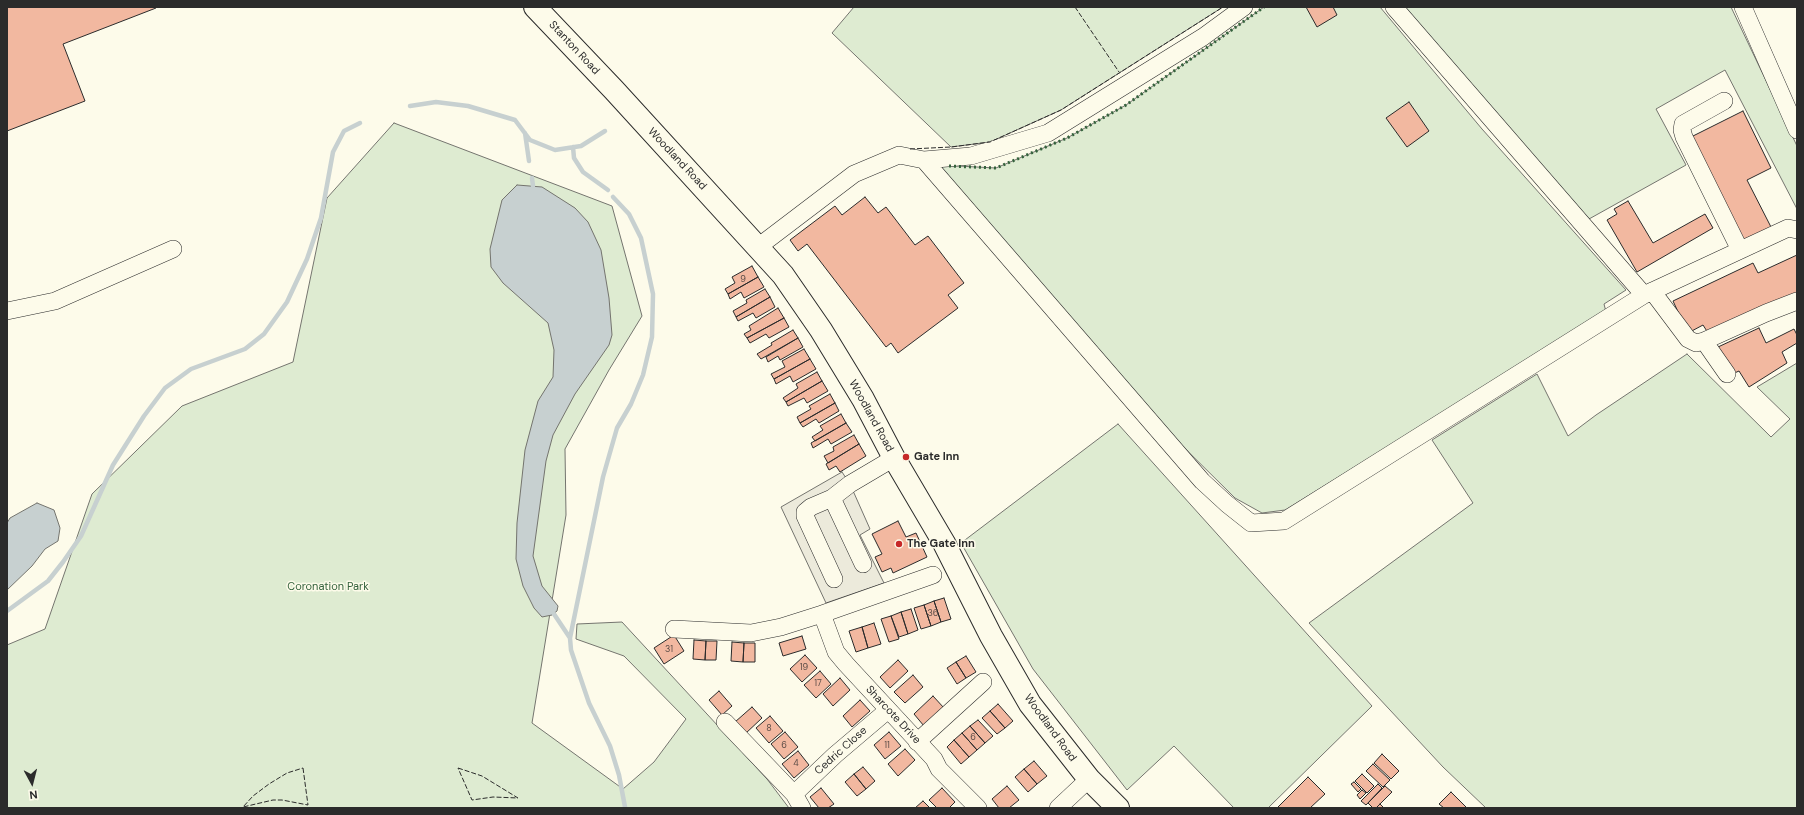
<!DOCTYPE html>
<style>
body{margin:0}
#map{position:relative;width:1804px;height:815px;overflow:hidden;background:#fdfbea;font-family:"DM Sans",sans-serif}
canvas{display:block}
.frame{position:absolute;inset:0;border:8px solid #2b2b2b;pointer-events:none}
.north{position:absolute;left:12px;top:763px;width:40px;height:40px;-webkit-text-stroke:3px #fdfbea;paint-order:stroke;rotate:173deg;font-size:11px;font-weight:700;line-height:16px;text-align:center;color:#2b2b2b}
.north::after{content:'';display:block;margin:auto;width:14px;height:18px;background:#2b2b2b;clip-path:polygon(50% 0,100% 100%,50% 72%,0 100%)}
</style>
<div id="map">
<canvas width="1804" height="815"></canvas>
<div class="frame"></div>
<div class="north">N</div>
</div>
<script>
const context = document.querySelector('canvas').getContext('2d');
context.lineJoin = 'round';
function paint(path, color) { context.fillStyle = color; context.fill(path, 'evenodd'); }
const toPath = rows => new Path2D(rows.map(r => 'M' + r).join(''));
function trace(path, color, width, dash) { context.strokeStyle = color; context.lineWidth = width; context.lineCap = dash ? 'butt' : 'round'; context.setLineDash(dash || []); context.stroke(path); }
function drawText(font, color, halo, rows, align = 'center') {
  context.font = font + ' "DM Sans",sans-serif'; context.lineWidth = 3; context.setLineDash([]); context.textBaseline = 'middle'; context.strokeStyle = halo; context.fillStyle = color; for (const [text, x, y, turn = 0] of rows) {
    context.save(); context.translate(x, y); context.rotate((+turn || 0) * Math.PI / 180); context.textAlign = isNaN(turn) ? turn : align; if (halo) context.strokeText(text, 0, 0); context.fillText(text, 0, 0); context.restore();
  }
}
const green = toPath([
 [854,7,1223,7,1061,110,990,142,951,147,832,33,854,7],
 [1264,7,1380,7,1482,129,1626,290,1604,304,1606,312,1285,510,1262,513,1235,498,1145,409,939,165,996,168,1067,138,1126,105,1264,7],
 [1401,7,1731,7,1797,146,1797,209,1725,70,1656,109,1686,165,1589,219,1401,7],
 [394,123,612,206,642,316,609,370,565,449,566,515,532,723,623,789,654,762,686,719,624,656,576,639,577,624,622,622,767,779,789,808,7,808,7,645,45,629,92,494,182,406,293,362,327,198,394,123],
 [1687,354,1771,437,1790,419,1757,387,1797,363,1797,808,1486,808,1443,767,1309,623,1473,503,1432,440,1537,374,1568,436,1596,415,1687,354],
 [1118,424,1372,706,1268,808,1234,808,1174,746,1127,790,1033,669,961,543,1118,424]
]);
const parking = toPath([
 [842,472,850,484,870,529,860,535,884,583,826,603,781,507,842,472]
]);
const water = toPath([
 [517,185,542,187,575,208,588,222,601,250,609,298,612,335,609,345,575,394,553,435,546,461,533,556,542,586,558,606,557,611,552,615,542,617,534,608,523,586,516,559,517,523,525,450,538,401,553,377,554,350,548,323,503,283,491,267,490,249,502,200,517,185],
 [37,503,54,510,60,528,58,541,45,549,32,566,7,590,7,523,10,518,37,503]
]);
const stream = toPath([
 [410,106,436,102,468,106,515,120,530,140,555,150,581,146,605,131],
 [525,133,529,161],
 [573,147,574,158,583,172,608,190],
 [532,178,533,186],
 [613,197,629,214,641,238,653,294,652,337,643,375,631,404,617,428,603,477,570,638,571,650,589,703,610,746,619,775,625,807],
 [7,611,48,581,63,562,81,536,113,465,144,416,165,388,191,369,245,349,264,334,287,302,307,259,321,218,333,152,344,131,360,123],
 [554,614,570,638]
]);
const building = toPath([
 [7,7,156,7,156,8,63,44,85,101,7,131,7,7],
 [1306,7,1333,7,1337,15,1317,27,1306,7],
 [1409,102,1429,131,1407,147,1386,118,1409,102],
 [1743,111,1771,168,1747,180,1772,229,1742,245,1689,138,1743,111],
 [865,197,878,213,886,207,915,245,928,236,964,283,948,295,958,308,898,353,891,343,886,347,807,244,798,251,790,240,835,206,842,215,865,197],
 [1628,201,1653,243,1705,214,1713,228,1637,272,1607,220,1617,214,1614,209,1628,201],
 [1797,255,1797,296,1710,336,1703,325,1688,333,1673,301,1753,263,1758,273,1797,255],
 [752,266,758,277,728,294,725,289,735,283,732,277,752,266],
 [758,277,764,287,744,298,741,292,730,299,728,294,758,277],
 [765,289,770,297,736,317,733,311,747,303,746,300,765,289],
 [770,297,775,307,756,318,753,313,738,321,736,317,770,297],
 [778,308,784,318,747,338,744,334,751,330,749,326,778,308],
 [784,318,789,327,769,338,766,334,750,343,747,338,784,318],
 [1759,328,1766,343,1794,329,1797,335,1797,343,1782,352,1787,363,1749,387,1739,371,1730,375,1718,347,1759,328],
 [793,330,798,338,761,359,757,354,772,345,771,343,793,330],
 [798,338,803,347,780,360,778,356,768,362,766,357,798,338],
 [804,349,810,359,774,379,771,374,785,367,782,361,804,349],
 [810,359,816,369,793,382,790,376,776,384,774,379,810,359],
 [817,372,822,381,786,402,783,398,798,388,796,384,817,372],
 [822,381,828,391,807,403,804,398,788,406,786,402,822,381],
 [830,394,835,403,800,423,797,417,811,409,809,406,830,394],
 [835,403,839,411,819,423,816,419,803,427,800,423,835,403],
 [841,414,846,423,815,441,812,437,823,430,820,426,841,414],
 [846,423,852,432,831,444,828,439,813,448,811,443,846,423],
 [854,435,859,444,828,463,824,456,834,451,833,447,854,435],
 [859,444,866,456,840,472,836,466,829,470,826,464,859,444],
 [898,521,906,537,916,533,927,557,893,573,891,568,882,572,875,557,882,554,872,534,898,521],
 [944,598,951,619,941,622,934,601,944,598],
 [934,601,941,622,931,626,924,605,934,601],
 [924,605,931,626,921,629,914,608,924,605],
 [911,609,918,630,908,634,901,612,911,609],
 [901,612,908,634,899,637,891,616,901,612],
 [891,616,899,639,889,642,881,619,891,616],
 [874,623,881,644,868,648,862,627,874,623],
 [862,627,868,648,856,652,849,631,862,627],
 [674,635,684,651,664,664,654,648,674,635],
 [802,636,806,649,783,656,779,643,802,636],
 [694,640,706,641,705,660,693,659,694,640],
 [706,641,717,641,716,660,705,660,706,641],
 [732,642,744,643,743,662,731,661,732,642],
 [744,643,755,643,755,662,743,662,744,643],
 [805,655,817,668,802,682,790,669,805,655],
 [966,656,976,672,966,678,956,662,966,656],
 [898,660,908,671,890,688,880,677,898,660],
 [956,662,966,678,957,684,947,668,956,662],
 [820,671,831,684,816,698,804,685,820,671],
 [913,675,923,687,905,703,894,692,913,675],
 [840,678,850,690,833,706,823,694,840,678],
 [719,691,732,706,722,715,709,700,719,691],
 [933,696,944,708,924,726,914,714,933,696],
 [860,700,870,711,852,727,843,716,860,700],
 [998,704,1013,721,1005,728,990,711,998,704],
 [752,707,762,718,745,734,735,722,752,707],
 [990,711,1005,728,997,734,982,718,990,711],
 [770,716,783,731,769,743,756,728,770,716],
 [978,720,993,736,985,743,970,726,978,720],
 [970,726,985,743,977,750,962,733,970,726],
 [785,732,798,747,784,759,771,744,785,732],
 [889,732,901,746,885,759,874,745,889,732],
 [962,733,977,750,969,757,954,740,962,733],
 [954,740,969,757,961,764,947,747,954,740],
 [905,749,915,760,898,776,888,764,905,749],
 [798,751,809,765,794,778,782,764,798,751],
 [1382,754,1399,771,1391,779,1374,763,1382,754],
 [1034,761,1047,776,1037,784,1024,769,1034,761],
 [1373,764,1390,780,1383,787,1366,771,1373,764],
 [863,767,875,781,866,789,854,774,863,767],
 [1024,769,1037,784,1028,792,1015,777,1024,769],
 [854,774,866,789,857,796,845,782,854,774],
 [1362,774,1374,786,1367,793,1355,781,1362,774],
 [1308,777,1325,794,1310,808,1277,808,1308,777],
 [1354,782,1361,789,1358,792,1351,784,1354,782],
 [1378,784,1382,788,1366,805,1361,801,1378,784],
 [1007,786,1019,800,1009,808,999,808,992,799,1007,786],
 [1385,786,1392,792,1376,808,1373,808,1368,803,1385,786],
 [821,788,834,804,828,808,819,808,810,797,821,788],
 [942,788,955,802,949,808,937,808,929,800,942,788],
 [1362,790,1366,793,1360,799,1357,795,1362,790],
 [1451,792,1467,808,1444,808,1439,804,1451,792],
 [923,801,930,808,915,808,923,801],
 [1380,804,1384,808,1376,808,1380,804]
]);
const minor = toPath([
 [1394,7,1644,295],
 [1743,7,1797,130],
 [1724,101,1683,124,1682,130,1684,137,1740,250],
 [924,160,1202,481,1227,504,1251,523,1284,521,1644,295,1788,228,1797,230],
 [758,247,854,174,899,155,924,160,971,156,1048,133,1203,37,1244,7],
 [1652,291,1688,339,1696,343,1704,341,1766,313,1797,301],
 [7,311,55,301,173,249],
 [1704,341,1727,374],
 [832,498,811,507,805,512,805,516,834,579],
 [863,564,832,498,850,484,894,458],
 [933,575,822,614,836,652,846,664,934,759,939,769,978,808],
 [674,629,751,633,781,627,822,614],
 [725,722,794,794,802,808],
 [917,742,983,682],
 [794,794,835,755,888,710],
 [1058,808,1089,779]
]);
const highway = toPath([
 [535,7,614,90,783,275,821,330,863,399,894,458,944,543,991,636,1030,704,1089,779,1118,808]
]);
const hedge = toPath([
 [949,166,996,168,1067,138,1126,105,1264,7]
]);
const fence = toPath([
 [1075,7,1119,72],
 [910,149,951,147,990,142,1061,110,1223,7],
 [303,768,308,805,282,800,273,800,243,807,253,796,269,784,287,773,303,768],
 [458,768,482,776,518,798,493,797,472,800,458,768]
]);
const markers = [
 [906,457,4,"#c62828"],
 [899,544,4,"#c62828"]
];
const numberNames = [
 ["9",743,280],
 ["36",933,614],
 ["31",669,650],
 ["19",804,668],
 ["17",818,684],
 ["8",769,729],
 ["6",973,738],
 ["6",784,746],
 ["11",887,746],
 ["4",796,764]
];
const streetNames = [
 ["Stanton Road",574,48,47],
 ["Woodland Road",677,159,47],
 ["Woodland Road",871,416,61],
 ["Sharcote Drive",893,715,47],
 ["Woodland Road",1050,728,54],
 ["Cedric Close",841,751,-42]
];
const poiNames = [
 ["Gate Inn",914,457],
 ["The Gate Inn",907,544]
];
const parkNames = [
 ["Coronation Park",328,587]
];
paint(green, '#deebd1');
trace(green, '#74746e', 1);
paint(parking, '#eceadb');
trace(parking, '#74746e', 1);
paint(water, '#c7d0d0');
trace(water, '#74746e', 1);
trace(stream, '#c7d0d0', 4.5);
paint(building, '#f2b8a0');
trace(building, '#2b2b2b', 1);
trace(minor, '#2b2b2b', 18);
trace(highway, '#2b2b2b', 24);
trace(minor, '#fdfbea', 17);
trace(highway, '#fdfbea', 22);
trace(hedge, '#34623c', 3, [2, 3]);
trace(fence, '#2b2b2b', 1, [5, 2]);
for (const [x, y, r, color] of markers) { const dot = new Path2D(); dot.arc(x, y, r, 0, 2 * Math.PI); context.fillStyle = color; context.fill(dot); trace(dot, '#fdfbea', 1.5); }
drawText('9px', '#5d4e48', null, numberNames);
drawText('11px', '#2b2b2b', '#fdfbea', streetNames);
drawText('bold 11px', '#2b2b2b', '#fdfbea', poiNames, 'left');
drawText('11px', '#34623c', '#fdfbea', parkNames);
</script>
